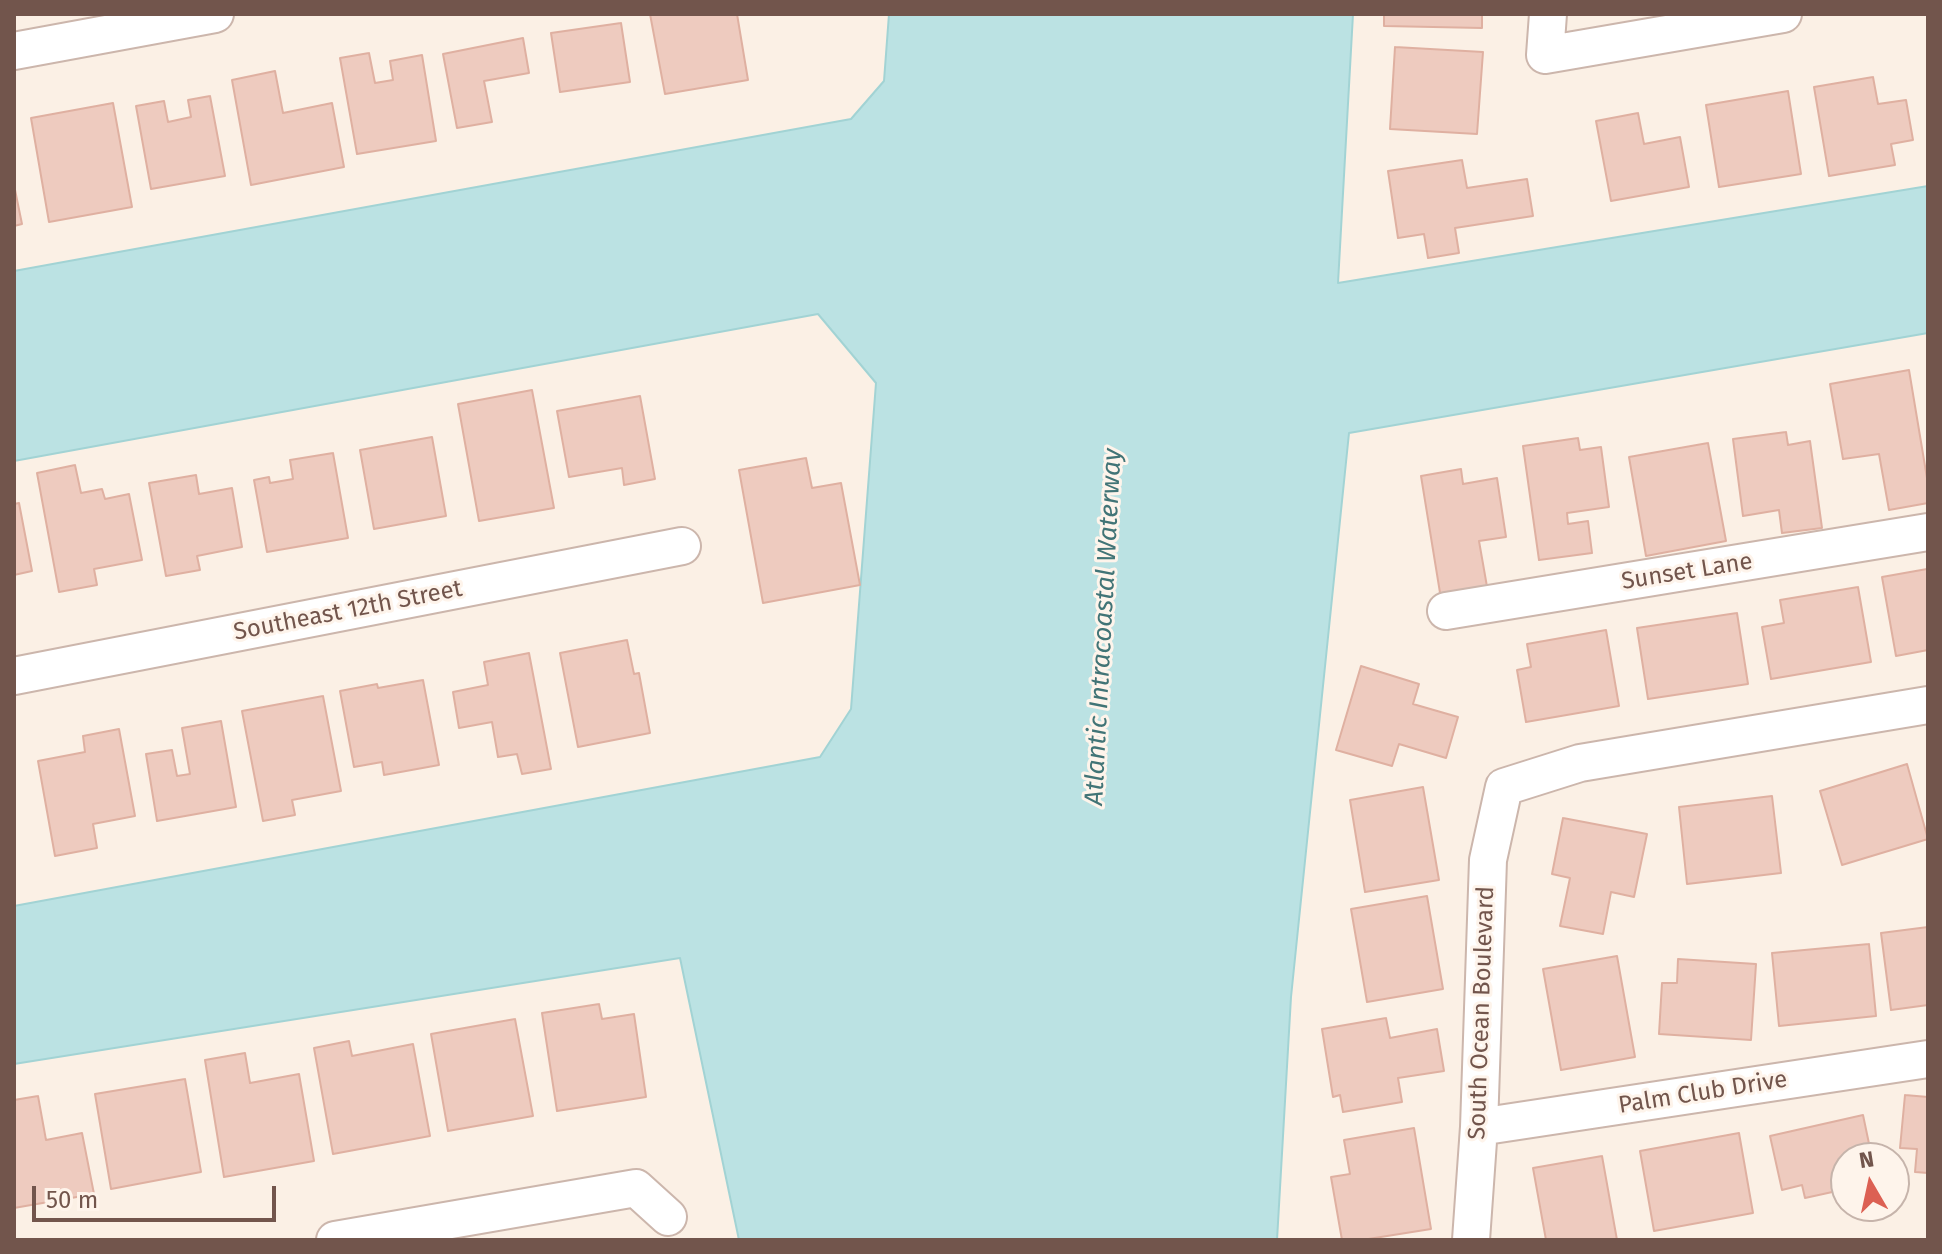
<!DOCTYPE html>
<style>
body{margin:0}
#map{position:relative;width:1942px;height:1254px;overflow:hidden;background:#fbf0e5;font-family:"Fira Sans",sans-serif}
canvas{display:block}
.frame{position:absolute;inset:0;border:16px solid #72554c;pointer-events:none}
.north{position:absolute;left:1830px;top:1142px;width:80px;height:80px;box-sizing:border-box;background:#fef4eb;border:2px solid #c6b4ab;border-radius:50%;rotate:351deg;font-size:22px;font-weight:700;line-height:32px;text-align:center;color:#72554c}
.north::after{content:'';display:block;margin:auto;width:28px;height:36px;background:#dc6053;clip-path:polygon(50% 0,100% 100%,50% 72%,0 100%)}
.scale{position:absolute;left:32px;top:1186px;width:244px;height:36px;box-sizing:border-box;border:4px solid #72554c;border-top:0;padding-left:10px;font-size:24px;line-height:28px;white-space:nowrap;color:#72554c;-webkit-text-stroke:6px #fef4eb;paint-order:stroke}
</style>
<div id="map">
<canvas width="1942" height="1254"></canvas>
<div class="frame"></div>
<div class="north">N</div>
<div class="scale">50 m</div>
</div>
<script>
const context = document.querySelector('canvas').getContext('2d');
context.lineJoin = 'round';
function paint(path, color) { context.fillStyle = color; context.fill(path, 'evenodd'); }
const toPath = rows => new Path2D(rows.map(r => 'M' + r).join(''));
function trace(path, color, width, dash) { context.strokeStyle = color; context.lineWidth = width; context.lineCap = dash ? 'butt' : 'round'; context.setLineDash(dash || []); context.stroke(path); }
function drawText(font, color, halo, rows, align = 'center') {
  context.font = font + ' "Fira Sans",sans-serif'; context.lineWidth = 6; context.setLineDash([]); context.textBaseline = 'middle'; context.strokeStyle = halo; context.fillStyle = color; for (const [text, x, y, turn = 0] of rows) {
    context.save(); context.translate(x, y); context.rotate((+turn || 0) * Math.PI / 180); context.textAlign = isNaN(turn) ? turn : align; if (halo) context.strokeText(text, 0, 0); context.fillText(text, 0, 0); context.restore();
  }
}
const water = toPath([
 [889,14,1353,14,1338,283,1928,186,1928,333,1349,433,1291,997,1277,1240,739,1240,680,958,14,1064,14,906,820,757,851,709,876,383,818,314,14,461,14,271,851,119,884,81,889,14]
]);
const building = toPath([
 [650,14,737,14,748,80,665,94,650,14],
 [1384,14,1482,14,1482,28,1384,26,1384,14],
 [621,23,630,82,560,92,551,33,621,23],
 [523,38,529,73,484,81,492,122,457,128,443,54,523,38],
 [1395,47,1483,52,1477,134,1390,129,1395,47],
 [369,53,375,83,393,80,390,61,422,55,436,141,357,154,340,58,369,53],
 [275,71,283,113,332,103,344,167,251,185,232,80,275,71],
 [1873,77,1878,104,1906,100,1913,140,1891,144,1895,165,1829,176,1814,87,1873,77],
 [1788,91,1801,174,1719,187,1706,105,1788,91],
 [210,96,225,176,151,189,136,106,164,101,168,122,191,117,188,100,210,96],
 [113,103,132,207,49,222,31,118,113,103],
 [1638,113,1644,144,1680,137,1689,187,1611,201,1596,121,1638,113],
 [1462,160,1467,188,1527,179,1533,216,1455,228,1459,253,1428,258,1424,234,1398,238,1388,171,1462,160],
 [14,185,22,224,14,226,14,185],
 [1909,370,1928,484,1928,503,1889,510,1879,454,1843,459,1830,384,1909,370],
 [532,390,554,508,479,521,458,404,532,390],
 [640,396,655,479,624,485,622,468,569,477,557,411,640,396],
 [1786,432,1788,445,1810,441,1822,528,1782,533,1779,510,1743,516,1733,439,1786,432],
 [432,437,446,516,374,529,360,450,432,437],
 [1578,438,1580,450,1601,447,1609,507,1567,513,1568,524,1588,521,1592,553,1539,560,1523,446,1578,438],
 [1708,443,1726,541,1646,556,1629,457,1708,443],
 [333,453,348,538,267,552,254,480,269,477,270,483,293,479,290,460,333,453],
 [806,458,812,488,841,483,860,585,763,603,739,470,806,458],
 [75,465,81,493,102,489,105,499,129,494,142,560,94,569,97,585,59,592,37,473,75,465],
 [1461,469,1463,484,1497,478,1506,537,1479,541,1489,598,1442,605,1421,476,1461,469],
 [196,475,199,494,232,488,242,547,197,556,200,570,166,576,149,483,196,475],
 [19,503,32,571,14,575,14,504,19,503],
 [1927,569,1928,650,1896,656,1882,577,1927,569],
 [1858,587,1871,662,1771,679,1762,627,1784,623,1780,600,1858,587],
 [1737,613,1748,684,1648,699,1637,628,1737,613],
 [1606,630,1619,706,1526,722,1517,670,1531,667,1527,644,1606,630],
 [627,640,634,674,639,673,650,733,578,747,560,653,627,640],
 [529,653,551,769,522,774,517,754,498,757,492,722,459,728,453,692,488,685,484,662,529,653],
 [1361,666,1419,684,1413,704,1458,717,1446,758,1399,744,1392,766,1336,750,1361,666],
 [423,680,439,765,384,775,382,762,354,767,340,691,377,684,378,688,423,680],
 [323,696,341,791,292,800,295,815,263,821,242,711,323,696],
 [221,721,236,807,157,821,146,754,172,750,177,776,190,774,182,728,221,721],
 [119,729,135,816,93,824,97,848,55,856,38,761,85,752,83,736,119,729],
 [1907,764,1928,839,1842,865,1820,791,1907,764],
 [1423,787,1439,880,1365,892,1350,800,1423,787],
 [1772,796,1781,873,1687,884,1679,807,1772,796],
 [1563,818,1647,834,1634,897,1611,892,1603,934,1560,926,1570,878,1552,874,1563,818],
 [1427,896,1443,989,1367,1002,1351,909,1427,896],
 [1928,927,1928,1005,1891,1010,1881,933,1928,927],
 [1869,944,1876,1016,1779,1026,1772,953,1869,944],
 [1617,956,1635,1057,1561,1070,1543,969,1617,956],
 [1678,959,1756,964,1751,1040,1659,1034,1662,983,1677,983,1678,959],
 [599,1004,602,1019,634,1014,646,1097,557,1111,542,1013,599,1004],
 [1386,1018,1390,1038,1437,1029,1444,1071,1398,1078,1402,1102,1343,1112,1340,1095,1333,1097,1322,1029,1386,1018],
 [515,1019,533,1116,448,1131,431,1034,515,1019],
 [349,1041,352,1056,413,1044,430,1136,333,1154,314,1048,349,1041],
 [245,1053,250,1083,299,1074,314,1161,224,1177,205,1060,245,1053],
 [185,1079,201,1172,111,1189,95,1094,185,1079],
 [1905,1095,1928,1097,1928,1173,1915,1172,1917,1149,1900,1148,1905,1095],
 [38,1096,46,1140,82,1133,94,1194,14,1208,14,1100,38,1096],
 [1863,1115,1872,1158,1846,1158,1846,1189,1805,1198,1802,1185,1782,1190,1770,1136,1863,1115],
 [1414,1128,1431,1229,1362,1240,1342,1240,1331,1177,1350,1174,1344,1140,1414,1128],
 [1739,1133,1753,1213,1654,1231,1640,1151,1739,1133],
 [1602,1156,1617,1240,1546,1240,1533,1168,1602,1156]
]);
const street = toPath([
 [1548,14,1545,55,1783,14],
 [14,51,215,14],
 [1446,611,1928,532],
 [14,676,682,546],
 [1479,1127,1928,1059],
 [335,1240,636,1188,668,1217],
 [1471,1240,1479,1127,1488,860,1504,787,1580,763,1928,705]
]);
const streetNames = [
 ["Sunset Lane",1687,572,-9],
 ["Southeast 12th Street",348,611,-11],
 ["South Ocean Boulevard",1482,1013,-88],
 ["Palm Club Drive",1703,1093,-9]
];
const waterNames = [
 ["Atlantic Intracoastal Waterway",1104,627,-87]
];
paint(water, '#bbe2e3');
trace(water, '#a2d3d4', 2);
paint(building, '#eecbbf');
trace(building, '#dfb0a1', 2);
trace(street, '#ccb6ac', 40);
trace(street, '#fff', 36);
drawText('24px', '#72554c', '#fef4eb', streetNames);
drawText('italic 26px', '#417476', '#fef4eb', waterNames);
</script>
